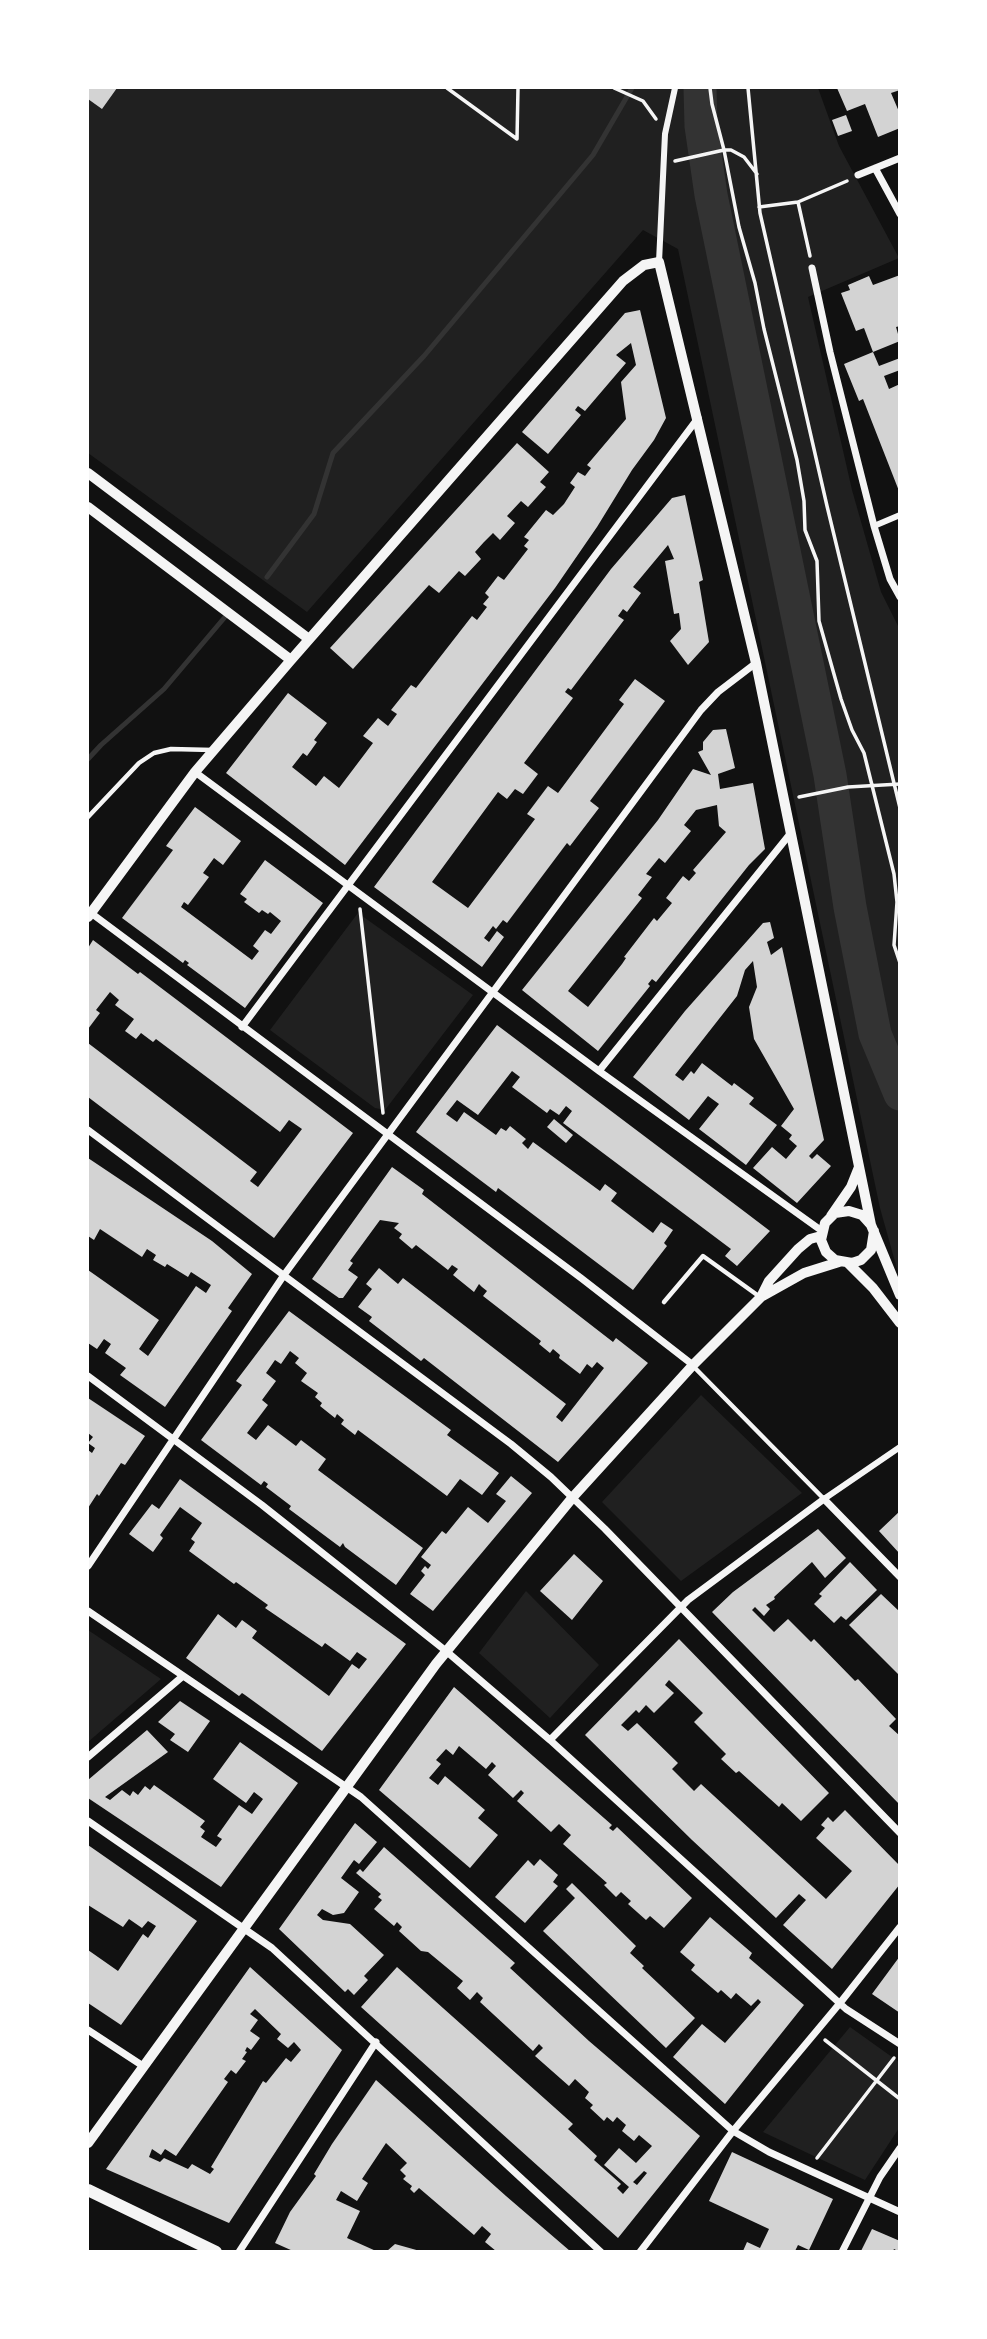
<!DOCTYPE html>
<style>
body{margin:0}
#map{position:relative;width:987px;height:2339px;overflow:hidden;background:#111;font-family:"Work Sans",sans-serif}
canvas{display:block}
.frame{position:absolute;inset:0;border:89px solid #fff;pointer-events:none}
</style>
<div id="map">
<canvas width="987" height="2339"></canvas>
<div class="frame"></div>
</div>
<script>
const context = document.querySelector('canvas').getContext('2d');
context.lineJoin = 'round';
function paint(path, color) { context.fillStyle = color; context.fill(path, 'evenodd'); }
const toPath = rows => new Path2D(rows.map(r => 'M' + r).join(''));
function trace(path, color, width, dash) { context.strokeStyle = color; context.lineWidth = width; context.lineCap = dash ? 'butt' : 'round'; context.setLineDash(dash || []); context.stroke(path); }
const green = toPath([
 [88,88,818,88,839,146,899,258,808,297,852,490,881,592,899,628,899,1276,880,1208,678,249,643,230,307,612,88,453],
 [358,913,473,995,385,1110,375,1108,270,1030],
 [701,1395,802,1493,681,1581,602,1502],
 [526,1591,599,1665,550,1718,479,1653],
 [88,1630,161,1679,88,1742],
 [850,2027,899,2062,899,2128,865,2180,763,2132]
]);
const stream = toPath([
 [267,577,314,514,333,453,424,356,593,155,632,88],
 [88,759,101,745,164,689,225,617]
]);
const river = toPath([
 [700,88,701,126,711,195,830,775,850,907,875,1034,900,1094]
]);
const building = toPath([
 [88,88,117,88,102,109,88,99],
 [837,88,900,88,900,90,891,93,900,114,900,128,878,137,865,104,847,111],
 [846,115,852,131,838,136,832,120],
 [900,275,900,326,896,327,900,341,873,352,864,328,856,331,841,293,850,290,848,285,869,276,873,285],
 [640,310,666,418,654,440,632,470,597,527,555,588,345,865,226,773,288,693,327,723,314,740,317,742,307,756,303,753,292,767,316,786,324,776,339,788,373,743,363,736,378,718,388,726,397,714,391,710,411,685,416,688,472,616,477,620,487,607,483,604,489,597,485,593,498,576,504,580,528,549,524,546,529,540,524,537,546,510,553,515,564,504,575,487,570,483,578,472,585,476,591,468,587,465,626,419,621,382,636,365,631,343,616,355,626,363,585,411,578,406,575,410,581,415,548,454,522,432,625,313],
 [873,352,879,366,900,358,900,370,884,376,889,389,900,384,899,491,863,399,859,401,844,364],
 [517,443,549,472,540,482,546,487,528,507,521,501,507,516,515,523,500,540,493,533,484,542,475,552,481,559,465,576,459,571,439,593,429,585,353,669,330,648],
 [685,495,703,580,699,582,709,642,688,665,670,641,681,629,679,613,674,614,665,561,674,559,668,545,633,587,641,593,627,612,623,609,618,616,624,620,571,690,568,688,565,692,573,698,524,763,538,774,523,794,515,789,507,799,498,792,432,882,468,908,535,819,527,814,548,786,558,793,624,704,619,700,635,679,665,701,590,801,599,808,570,846,567,843,507,923,503,920,496,929,493,926,484,938,489,942,497,931,504,937,482,967,374,887,611,569,672,498],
 [726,729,735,768,718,774,720,789,753,783,765,849,749,865,656,982,652,979,648,984,650,986,598,1051,522,990,658,820,693,769,711,775,698,752,703,750,703,742,713,730],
 [717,805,719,826,726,832,693,870,696,873,689,881,683,876,666,898,672,903,657,921,654,918,624,957,626,958,622,964,588,1007,568,991,642,898,638,895,652,877,646,874,659,858,665,863,691,831,684,825,696,810],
 [195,807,241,841,223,865,214,858,203,873,209,877,188,905,184,902,181,907,252,960,259,951,253,946,265,930,271,934,281,921,270,912,268,914,262,910,259,913,244,902,247,899,240,894,265,860,323,903,245,1008,187,965,189,963,185,960,183,963,122,918,173,850,166,846],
 [770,922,774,938,767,942,771,955,782,947,824,1140,809,1156,812,1159,817,1154,831,1166,797,1203,753,1168,772,1147,786,1159,797,1146,789,1139,792,1135,781,1126,794,1109,754,1039,749,1007,757,987,753,961,745,970,737,996,675,1075,683,1081,691,1071,694,1074,702,1063,732,1086,734,1083,754,1098,749,1104,777,1125,746,1165,699,1129,719,1104,708,1096,689,1120,633,1077,685,1011,763,923],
 [93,940,138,974,140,972,353,1133,274,1238,88,1097,88,1043,257,1172,250,1181,258,1187,302,1129,289,1120,280,1132,156,1039,153,1042,141,1033,136,1039,125,1031,134,1019,115,1005,119,1000,110,992,96,1010,100,1013,88,1029,88,948],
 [497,1025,745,1212,770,1231,737,1266,725,1256,731,1249,563,1123,572,1111,566,1106,559,1115,550,1109,547,1113,512,1087,520,1077,512,1071,478,1115,457,1100,446,1114,457,1122,464,1112,496,1135,501,1128,506,1131,510,1126,526,1139,522,1143,528,1149,533,1142,600,1191,605,1184,617,1193,611,1201,653,1233,661,1222,673,1230,664,1243,667,1246,633,1290,498,1188,496,1192,416,1132],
 [554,1119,573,1135,566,1143,547,1127],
 [88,1158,212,1241,252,1274,228,1308,232,1311,165,1407,120,1375,126,1368,105,1353,111,1344,104,1339,97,1349,88,1343,88,1270,159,1320,139,1349,148,1356,196,1286,206,1293,211,1285,191,1272,188,1277,167,1264,165,1267,153,1260,156,1255,147,1249,142,1257,100,1229,94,1240,88,1236],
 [392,1167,424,1190,422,1194,613,1342,616,1338,648,1363,558,1462,424,1358,421,1361,369,1321,372,1317,358,1307,372,1289,366,1284,379,1268,398,1284,403,1278,566,1404,556,1417,562,1422,604,1368,597,1362,592,1368,587,1364,580,1374,559,1358,560,1355,553,1349,550,1353,539,1344,541,1341,483,1296,487,1291,482,1287,479,1284,474,1292,453,1275,458,1269,452,1265,448,1270,416,1245,412,1249,399,1238,402,1234,394,1228,399,1223,380,1220,350,1261,353,1263,348,1270,358,1277,343,1298,339,1298,312,1279],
 [289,1311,451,1430,447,1435,499,1473,482,1495,460,1479,447,1496,358,1430,355,1435,341,1424,344,1420,337,1414,335,1418,320,1406,322,1403,315,1397,318,1393,301,1381,307,1373,295,1363,299,1358,290,1351,281,1364,275,1360,266,1373,276,1381,262,1400,268,1405,247,1433,256,1440,268,1425,296,1446,301,1440,326,1459,318,1470,423,1548,396,1585,345,1547,343,1543,340,1547,289,1509,291,1506,266,1487,268,1484,264,1481,261,1485,201,1440,242,1385,236,1381],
 [88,1398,145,1436,125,1465,121,1463,99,1496,97,1494,88,1508,88,1450,92,1453,95,1448,88,1443,93,1437,88,1433],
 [511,1476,532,1493,433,1611,410,1594,425,1575,421,1571,425,1566,428,1569,431,1565,421,1557,442,1531,446,1534,468,1507,488,1523,506,1501,496,1494],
 [180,1479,406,1644,322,1751,245,1695,242,1693,239,1696,186,1658,218,1614,236,1628,242,1620,257,1631,252,1638,329,1696,352,1664,359,1669,367,1659,357,1652,350,1661,325,1643,322,1647,265,1608,268,1605,236,1582,234,1584,189,1551,195,1542,191,1539,202,1523,180,1507,160,1535,163,1538,153,1552,129,1534,152,1504,159,1509],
 [900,1511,900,1554,879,1531],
 [818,1529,846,1558,825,1578,812,1562,774,1597,775,1599,766,1605,770,1609,764,1616,755,1607,752,1610,774,1632,788,1619,811,1642,814,1639,855,1681,858,1679,896,1719,889,1726,900,1736,900,1805,712,1612,733,1592],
 [574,1554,603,1581,572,1620,540,1591],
 [850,1562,877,1590,846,1620,841,1616,834,1623,814,1604,822,1596,819,1594],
 [881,1594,900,1612,900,1676,849,1625],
 [679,1639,829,1793,801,1821,782,1803,779,1807,739,1771,736,1773,721,1759,726,1754,694,1722,703,1713,669,1680,665,1685,674,1693,654,1713,646,1705,639,1713,636,1710,621,1725,628,1731,637,1723,678,1763,672,1769,694,1791,701,1784,826,1899,852,1871,816,1838,825,1828,821,1825,828,1817,833,1822,845,1810,900,1866,900,1884,832,1969,783,1925,806,1900,799,1894,776,1918,692,1840,585,1735],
 [454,1687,612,1825,609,1828,613,1831,617,1827,692,1898,664,1928,650,1916,646,1920,628,1904,631,1901,621,1892,616,1897,604,1885,607,1883,563,1844,571,1835,559,1824,551,1832,517,1801,524,1793,521,1790,513,1798,488,1775,496,1766,492,1762,486,1769,459,1746,453,1755,446,1749,436,1760,441,1764,429,1778,438,1785,445,1776,485,1810,478,1818,498,1835,470,1868,379,1790],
 [180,1701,210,1721,188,1752,170,1740,175,1734,158,1722],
 [147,1730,168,1752,105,1797,110,1800,122,1790,130,1796,133,1791,138,1795,145,1786,150,1790,154,1785,205,1821,200,1827,205,1831,201,1837,216,1847,222,1839,217,1836,239,1805,252,1814,263,1799,254,1792,246,1803,213,1779,240,1742,298,1783,221,1887,88,1798,88,1780],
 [355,1823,377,1842,359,1864,354,1860,341,1878,359,1892,344,1913,333,1915,322,1909,317,1915,323,1920,350,1924,384,1955,364,1976,368,1980,354,1995,348,1989,345,1992,279,1929],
 [88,1845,197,1921,121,2025,88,2003,88,1950,118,1971,143,1934,148,1938,156,1926,148,1921,142,1928,129,1919,123,1927,88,1905],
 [384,1847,515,1963,510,1968,589,2041,700,2136,618,2238,361,2007,397,1967,573,2124,568,2129,597,2156,594,2160,621,2184,617,2188,623,2194,629,2187,604,2165,619,2148,636,2163,652,2146,639,2135,634,2141,622,2131,626,2125,617,2117,613,2122,607,2117,604,2121,590,2108,593,2105,585,2098,589,2092,575,2079,569,2086,535,2056,543,2048,539,2044,533,2051,480,2002,483,1998,477,1992,470,2000,457,1988,463,1981,428,1952,421,1951,399,1931,402,1927,397,1922,394,1926,374,1909,382,1900,378,1897,381,1894,356,1873,360,1869,363,1872],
 [644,2171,647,2173,637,2185,633,2182],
 [540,1859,558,1875,553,1882,558,1886,525,1923,495,1897,528,1860,534,1866],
 [572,1883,636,1946,630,1953,644,1966,642,1968,695,2018,666,2048,543,1931,575,1898,566,1889],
 [710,1917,752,1953,749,1958,804,2005,725,2104,673,2057,702,2024,725,2043,761,2002,758,1999,751,2006,736,1993,731,1999,721,1990,718,1993,691,1970,695,1965,680,1952],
 [900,1956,900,2013,872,1994],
 [250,1967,342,2050,229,2223,106,2169],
 [255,2009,281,2034,277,2039,288,2048,294,2042,301,2050,291,2062,286,2058,266,2083,263,2081,211,2167,214,2169,210,2174,192,2164,188,2169,164,2158,160,2162,149,2157,152,2149,161,2155,165,2149,176,2156,228,2082,224,2079,231,2070,236,2074,246,2061,242,2059,247,2052,245,2051,247,2047,251,2050,260,2038,250,2031,258,2020,250,2014],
 [376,2080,506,2196,570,2251,496,2251,485,2242,491,2234,482,2226,474,2235,419,2188,414,2193,410,2189,412,2186,403,2179,406,2176,400,2170,407,2163,386,2143,362,2179,368,2183,357,2201,341,2191,336,2200,360,2211,347,2238,376,2251,293,2251,275,2243,290,2212,316,2176,314,2174,332,2144],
 [732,2152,833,2199,809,2250,798,2245,795,2251,743,2251,747,2242,760,2248,769,2229,709,2201],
 [872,2229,900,2241,900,2252,894,2249,893,2251,861,2251],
 [395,2244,420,2251,387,2251]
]);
const path = toPath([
 [447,88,517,139],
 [614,88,643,101,656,119],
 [710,88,712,104,724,150,739,227,755,283,764,329,797,460,804,501,805,530,817,561,819,621,841,699,852,730,864,753,894,874,897,902,894,945,900,963],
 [748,88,760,213,827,506,900,808],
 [517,139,518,88],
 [675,161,724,150,731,150,744,157,757,174],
 [798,202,810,256],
 [759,207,798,202,847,181],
 [799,797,848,787,900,784],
 [360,909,383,1113],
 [825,2040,900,2099],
 [817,2158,894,2058]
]);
const service = toPath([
 [88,817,139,763,154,753,171,749,213,750],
 [664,1302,703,1256,760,1297],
 [693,1366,824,1499]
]);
const pedestrian = toPath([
 [659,262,665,134,675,88],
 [874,526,900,515],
 [824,1499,900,1447]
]);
const minor = toPath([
 [875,168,900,214],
 [858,175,900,158],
 [812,268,830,352,874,526,890,579,900,597],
 [195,772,599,1071,822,1231],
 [91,913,581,1278,693,1365],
 [242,1027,698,418],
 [599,1071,790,834],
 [88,1130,511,1444,551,1477,605,1529,900,1833],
 [88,1376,262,1505,446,1651,550,1740,846,2009,900,2044],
 [88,1566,284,1275,701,710,718,692,756,663],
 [88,1611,361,1797,733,2131,769,2152,900,2212],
 [550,1740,688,1600,824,1499,900,1577],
 [88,1757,183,1676],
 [88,1821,272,1948,601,2252],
 [88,2030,143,2066],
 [239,2252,376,2042],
 [640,2252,733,2131,840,2003,900,1927],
 [842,2252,880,2177,900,2148]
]);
const tertiary = toPath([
 [88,473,309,639],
 [88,507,291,660],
 [88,917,195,772,291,660,623,281,644,265,659,262,756,663,871,1225],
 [831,1216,851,1187,859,1167],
 [874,1231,871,1250,861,1260,852,1263,835,1260,826,1252,821,1240,825,1223,835,1213,849,1211,862,1215,871,1225,900,1295],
 [848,1263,873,1288,900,1323],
 [761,1297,769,1281,798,1249,810,1239,821,1236],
 [88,2143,436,1664,573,1497,693,1365,761,1297,804,1273,839,1262]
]);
const secondary = toPath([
 [88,2190,216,2252]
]);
paint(green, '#202020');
trace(stream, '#333', 5);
trace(river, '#333', 33);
paint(building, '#d3d3d3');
trace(path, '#f5f5f5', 3.5);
trace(service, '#f5f5f5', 4.5);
trace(pedestrian, '#f5f5f5', 6);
trace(minor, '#f5f5f5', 7);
trace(tertiary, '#f5f5f5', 10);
trace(secondary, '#f5f5f5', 12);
</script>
